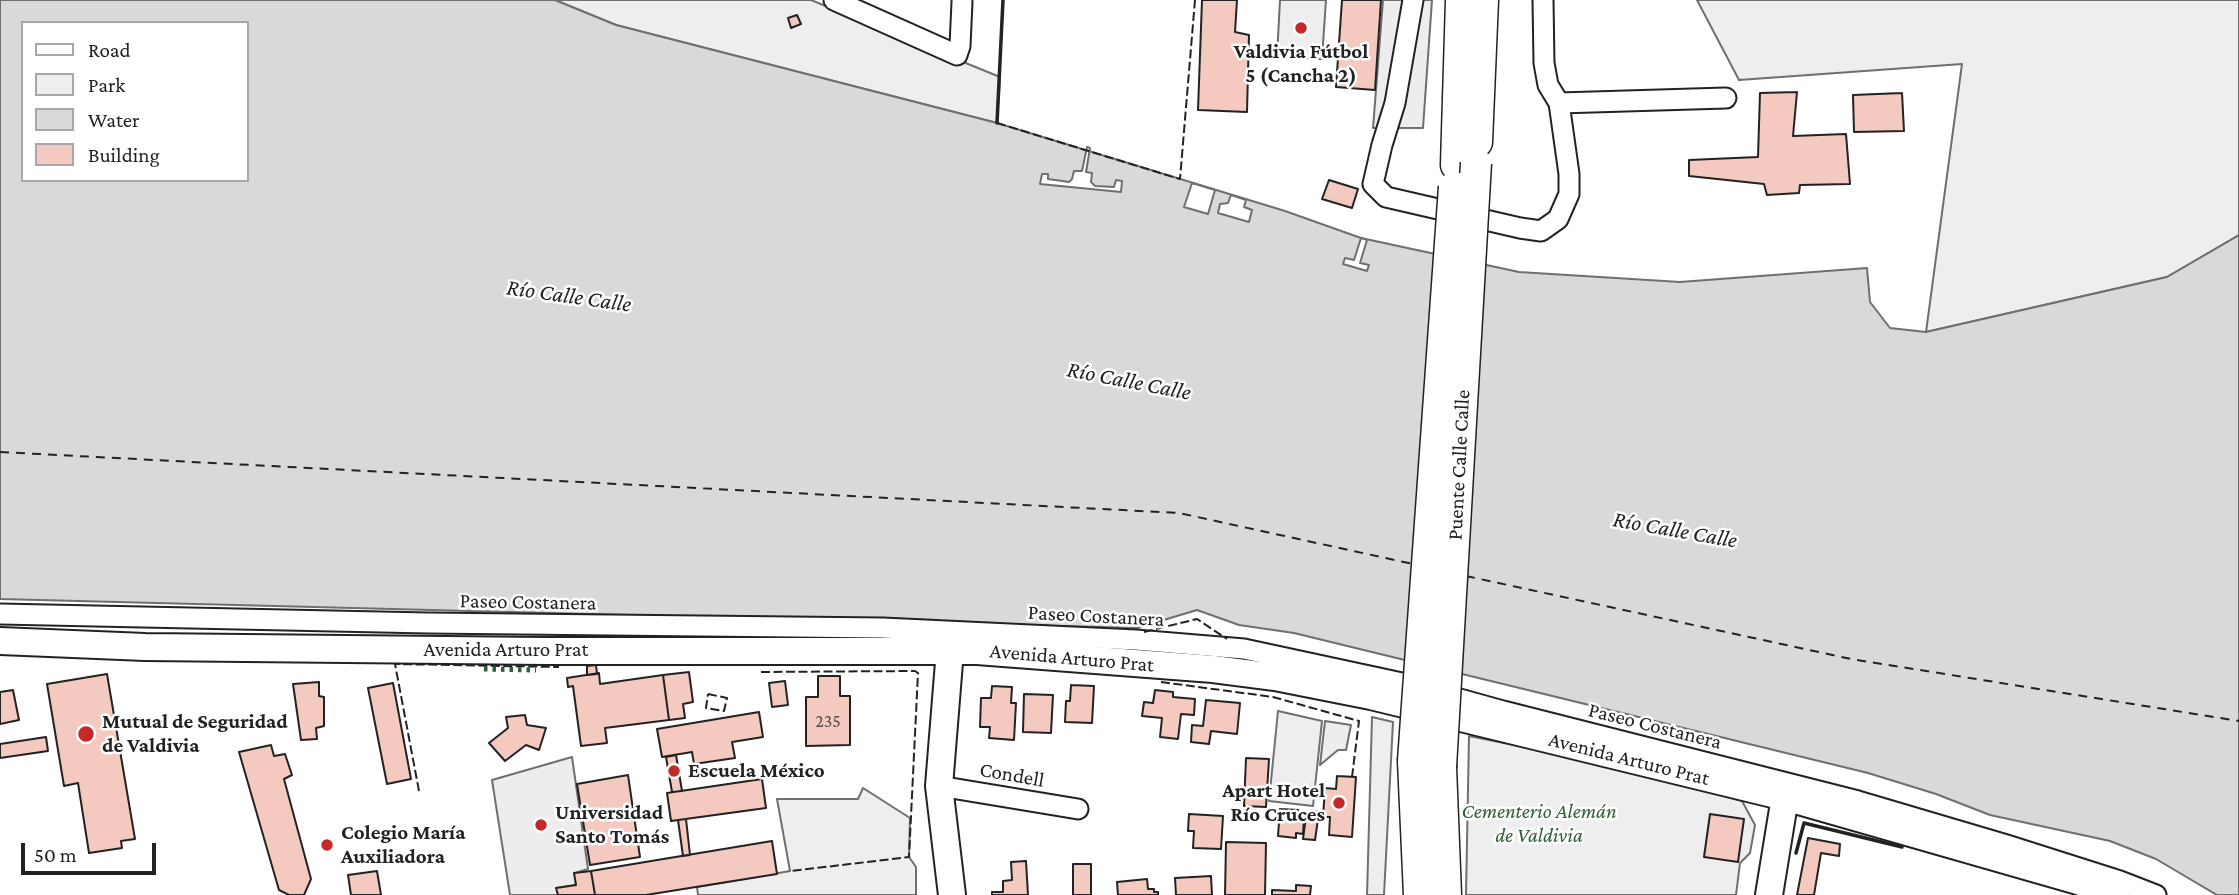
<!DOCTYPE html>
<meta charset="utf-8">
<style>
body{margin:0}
#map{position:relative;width:2239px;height:895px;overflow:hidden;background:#fff;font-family:"Crimson Pro",serif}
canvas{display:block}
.legend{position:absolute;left:21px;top:21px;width:228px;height:161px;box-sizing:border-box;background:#fff;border:2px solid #a7a7a7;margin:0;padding:9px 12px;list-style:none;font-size:21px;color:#222}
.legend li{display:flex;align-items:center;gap:14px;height:35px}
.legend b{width:35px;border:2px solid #a7a7a7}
.scale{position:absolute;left:21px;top:843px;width:135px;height:32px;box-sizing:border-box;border:4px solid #222;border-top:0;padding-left:9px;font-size:21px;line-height:24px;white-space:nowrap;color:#222;-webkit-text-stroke:5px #fff;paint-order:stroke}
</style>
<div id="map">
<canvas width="2239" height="895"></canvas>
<ul class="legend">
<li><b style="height:9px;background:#fff"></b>Road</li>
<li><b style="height:19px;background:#eee"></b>Park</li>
<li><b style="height:19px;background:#d9d9d9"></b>Water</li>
<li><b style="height:19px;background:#f3c9c0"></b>Building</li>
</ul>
<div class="scale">50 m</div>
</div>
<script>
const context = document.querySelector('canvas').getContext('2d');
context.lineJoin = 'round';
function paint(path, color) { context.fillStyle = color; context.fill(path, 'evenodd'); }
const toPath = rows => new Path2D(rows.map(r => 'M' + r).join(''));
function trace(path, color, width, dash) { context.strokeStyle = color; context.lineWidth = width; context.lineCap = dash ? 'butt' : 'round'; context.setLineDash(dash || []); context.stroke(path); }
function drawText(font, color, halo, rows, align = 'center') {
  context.font = font + ' "Crimson Pro",serif'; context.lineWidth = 5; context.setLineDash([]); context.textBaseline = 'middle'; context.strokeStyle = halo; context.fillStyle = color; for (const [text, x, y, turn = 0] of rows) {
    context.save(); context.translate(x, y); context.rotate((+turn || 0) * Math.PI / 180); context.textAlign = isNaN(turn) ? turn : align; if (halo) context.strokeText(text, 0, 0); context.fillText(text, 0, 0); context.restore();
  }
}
const green = toPath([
 [555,0,811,0,1000,77,997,123,616,25,555,0],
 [1280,0,1326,0,1322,59,1277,57,1280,0],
 [1697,0,2239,0,2239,235,2167,277,1926,332,1962,64,1739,80,1697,0],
 [1278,711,1322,721,1313,806,1269,801,1278,711],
 [1372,717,1393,722,1384,895,1367,895,1372,717],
 [1469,736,1609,764,1742,801,1755,825,1750,853,1740,863,1736,895,1466,895,1469,736],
 [863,788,910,818,909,857,916,867,916,895,698,895,697,887,790,871,777,799,858,799,863,788]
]);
const parking = toPath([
 [1383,0,1432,0,1423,128,1373,128,1383,0],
 [1325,721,1351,725,1346,750,1338,750,1320,765,1325,721],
 [572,757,588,869,575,873,576,885,557,888,558,895,510,895,492,780,572,757]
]);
const water = toPath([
 [0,0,555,0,616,25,997,123,1285,211,1361,238,1519,272,1680,282,1867,268,1870,302,1890,328,1926,332,2167,277,2239,235,2239,895,2217,895,2156,859,2110,841,1990,815,1936,794,1868,773,1294,633,1239,625,1197,610,1137,628,0,599,0,0],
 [23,23,247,23,247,180,23,180,23,23]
]);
const pier = toPath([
 [1087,147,1090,148,1086,172,1092,173,1091,182,1095,186,1114,187,1116,180,1122,181,1121,192,1040,184,1042,174,1048,174,1048,179,1069,182,1072,179,1074,171,1082,171,1087,147],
 [1192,183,1215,190,1208,214,1184,207,1192,183],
 [1231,195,1246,200,1244,207,1252,210,1249,222,1218,213,1220,204,1228,203,1231,195],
 [1361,238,1367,240,1360,263,1369,265,1367,271,1343,264,1345,258,1354,260,1361,238]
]);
const ferry = toPath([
 [0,452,1179,513,1413,564],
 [1466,576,1851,659,2239,721]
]);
const building = toPath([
 [1202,0,1237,0,1235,32,1249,35,1247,112,1198,110,1202,0],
 [1342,0,1381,0,1375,90,1336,87,1342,0],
 [797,15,801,24,791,28,788,18,797,15],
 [1797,92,1793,136,1846,134,1850,184,1800,185,1799,193,1767,195,1764,184,1689,176,1689,160,1758,157,1760,93,1797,92],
 [1902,93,1904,131,1854,132,1853,95,1902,93],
 [1329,180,1358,189,1352,208,1322,199,1329,180],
 [596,665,597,674,587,675,587,666,596,665],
 [689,672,693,702,683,704,685,718,669,720,663,675,689,672],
 [599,673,600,684,663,675,669,720,605,728,607,743,581,746,573,686,568,687,567,678,599,673],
 [107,674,135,839,121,841,122,848,89,853,78,783,64,786,47,684,107,674],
 [818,676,840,676,840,696,850,696,850,745,806,746,806,697,818,697,818,676],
 [785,681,788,705,772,707,769,683,785,681],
 [319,682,319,696,324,697,324,726,316,728,317,739,301,740,293,684,319,682],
 [393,683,411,779,387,784,368,688,393,683],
 [1071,685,1094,686,1092,723,1065,722,1066,701,1070,701,1071,685],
 [992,686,1012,687,1011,703,1016,703,1014,740,989,738,990,727,980,727,981,698,991,698,992,686],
 [13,690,19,720,0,724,0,692,13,690],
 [1155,690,1173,692,1173,697,1195,699,1194,715,1181,714,1178,739,1160,737,1162,718,1142,716,1144,702,1153,703,1155,690],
 [1024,694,1053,695,1051,733,1023,732,1024,694],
 [1206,700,1240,703,1237,734,1211,731,1209,744,1191,742,1192,725,1203,726,1206,700],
 [759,712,763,737,732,742,735,758,694,764,692,752,662,757,657,729,759,712],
 [525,715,527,725,546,728,539,750,526,745,505,761,489,743,508,728,506,717,525,715],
 [46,737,48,751,0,758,0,744,46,737],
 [271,745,274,756,285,754,292,775,284,779,311,879,304,895,289,895,279,890,239,752,271,745],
 [676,755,682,791,672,792,666,757,676,755],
 [1246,758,1269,759,1266,807,1244,806,1246,758],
 [628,775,640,857,590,865,577,784,628,775],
 [1337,776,1356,777,1352,837,1329,835,1330,817,1323,817,1325,788,1336,789,1337,776],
 [762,779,766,808,671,821,667,793,762,779],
 [1280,809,1298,810,1297,817,1304,817,1303,834,1296,833,1296,838,1278,836,1280,809],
 [1311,811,1319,812,1315,840,1303,839,1306,816,1310,817,1311,811],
 [1189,814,1223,816,1221,849,1193,848,1194,831,1188,831,1189,814],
 [1710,814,1744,819,1738,862,1704,857,1710,814],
 [686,819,690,855,683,856,678,820,686,819],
 [1808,838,1840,844,1839,856,1821,853,1814,895,1797,895,1808,838],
 [772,841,777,874,646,895,595,895,591,871,772,841],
 [1226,842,1266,843,1265,895,1225,895,1226,842],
 [1026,861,1028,895,992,895,992,892,1003,892,1003,881,1012,880,1011,862,1026,861],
 [1073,864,1091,864,1091,895,1073,895,1073,864],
 [377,871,381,895,351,895,348,875,377,871],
 [591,871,595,895,558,895,556,888,576,885,574,873,591,871],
 [1211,876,1212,895,1176,895,1175,878,1211,876],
 [1147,879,1148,889,1154,889,1154,892,1158,892,1158,895,1118,895,1117,882,1147,879],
 [1296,885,1311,886,1310,895,1272,895,1272,890,1296,891,1296,885]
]);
const minor = toPath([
 [834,0,957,55,960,46,962,2],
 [1413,0,1395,103,1382,145,1373,184,1386,197,1520,228,1541,231,1558,219,1569,194,1569,174,1559,103],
 [1543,0,1544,63,1548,85,1559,103,1726,98],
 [0,614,428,623,883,628,1136,640,1244,649,1402,683,1503,711,1858,801,2007,845,2120,881,2156,895],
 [939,786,1078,809]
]);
const major = toPath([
 [0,641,145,647,546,651,977,651,1213,669,1275,677,1371,696,1785,797,2078,881,2116,895],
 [950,650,939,786,952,895],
 [1769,895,1785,797]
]);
const highway = toPath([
 [1477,142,1483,0],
 [1456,165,1461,0],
 [1413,761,1419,895],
 [1441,767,1446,895]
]);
const highwayBridge = toPath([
 [1413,761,1454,187],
 [1441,767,1476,163]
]);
const hedge = toPath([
 [484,669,536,670]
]);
const fence = toPath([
 [997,123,1180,179,1195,0],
 [1144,632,1197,619,1227,639],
 [761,672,915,671,918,673,909,857,791,871],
 [1161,682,1273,697,1359,721,1352,777],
 [708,694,727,698,724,711,706,708,708,694],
 [419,791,395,664,559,667]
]);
const wall = toPath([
 [997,123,1003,0],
 [1796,853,1804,823,1902,847]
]);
const markers = [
 [1301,28,7,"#c62828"],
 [86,734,9,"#c62828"],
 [674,771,7,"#c62828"],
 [1339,803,7,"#c62828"],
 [541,825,7,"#c62828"],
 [327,845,7,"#c62828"]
];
const numberNames = [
 ["235",828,721]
];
const poiNames = [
 ["Valdivia Fútbol",1301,52,"center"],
 ["5 (Cancha 2)",1301,76,"center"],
 ["Mutual de Seguridad",102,722],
 ["de Valdivia",102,746],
 ["Escuela México",688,771],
 ["Apart Hotel",1325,791,"right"],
 ["Río Cruces",1325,815,"right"],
 ["Universidad",555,813],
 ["Santo Tomás",555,837],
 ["Colegio María",341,833],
 ["Auxiliadora",341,857]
];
const streetNames = [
 ["Puente Calle Calle",1459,465,-87],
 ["Paseo Costanera",528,602,1],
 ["Paseo Costanera",1096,616,3],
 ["Avenida Arturo Prat",506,650],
 ["Avenida Arturo Prat",1072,658,5],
 ["Paseo Costanera",1655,726,14],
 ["Avenida Arturo Prat",1629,759,14],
 ["Condell",1012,775,10]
];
const parkNames = [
 ["Cementerio Alemán",1539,812],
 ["de Valdivia",1539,836]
];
const waterNames = [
 ["Río Calle Calle",569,296,8],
 ["Río Calle Calle",1129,381,11],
 ["Río Calle Calle",1675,530,10]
];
paint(green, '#eee');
trace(green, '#6f6f6f', 2);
paint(parking, '#ededed');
trace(parking, '#6f6f6f', 2);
paint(water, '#d9d9d9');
trace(water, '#6f6f6f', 2);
paint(pier, '#fff');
trace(pier, '#6f6f6f', 2);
trace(ferry, '#222', 2, [9, 7]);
paint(building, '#f3c9c0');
trace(building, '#222', 2);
trace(minor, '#222', 23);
trace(major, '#222', 30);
trace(highway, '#222', 33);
trace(minor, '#fff', 19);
trace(major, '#fff', 26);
trace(highway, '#fff', 30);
trace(highwayBridge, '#222', 33, []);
trace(highwayBridge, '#fff', 30);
trace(hedge, '#2f5e38', 5, [3.5, 5]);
trace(fence, '#222', 2, [9, 3.5]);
trace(wall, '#222', 3.5);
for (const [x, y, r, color] of markers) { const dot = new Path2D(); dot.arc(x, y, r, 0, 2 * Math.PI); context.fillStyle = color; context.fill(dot); trace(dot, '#fff', 2.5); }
drawText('18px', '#564c4a', null, numberNames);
drawText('bold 21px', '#222', '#fff', poiNames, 'left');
drawText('21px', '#222', '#fff', streetNames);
drawText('italic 21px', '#2f5e38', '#fff', parkNames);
drawText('italic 23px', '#222', '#fff', waterNames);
</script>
